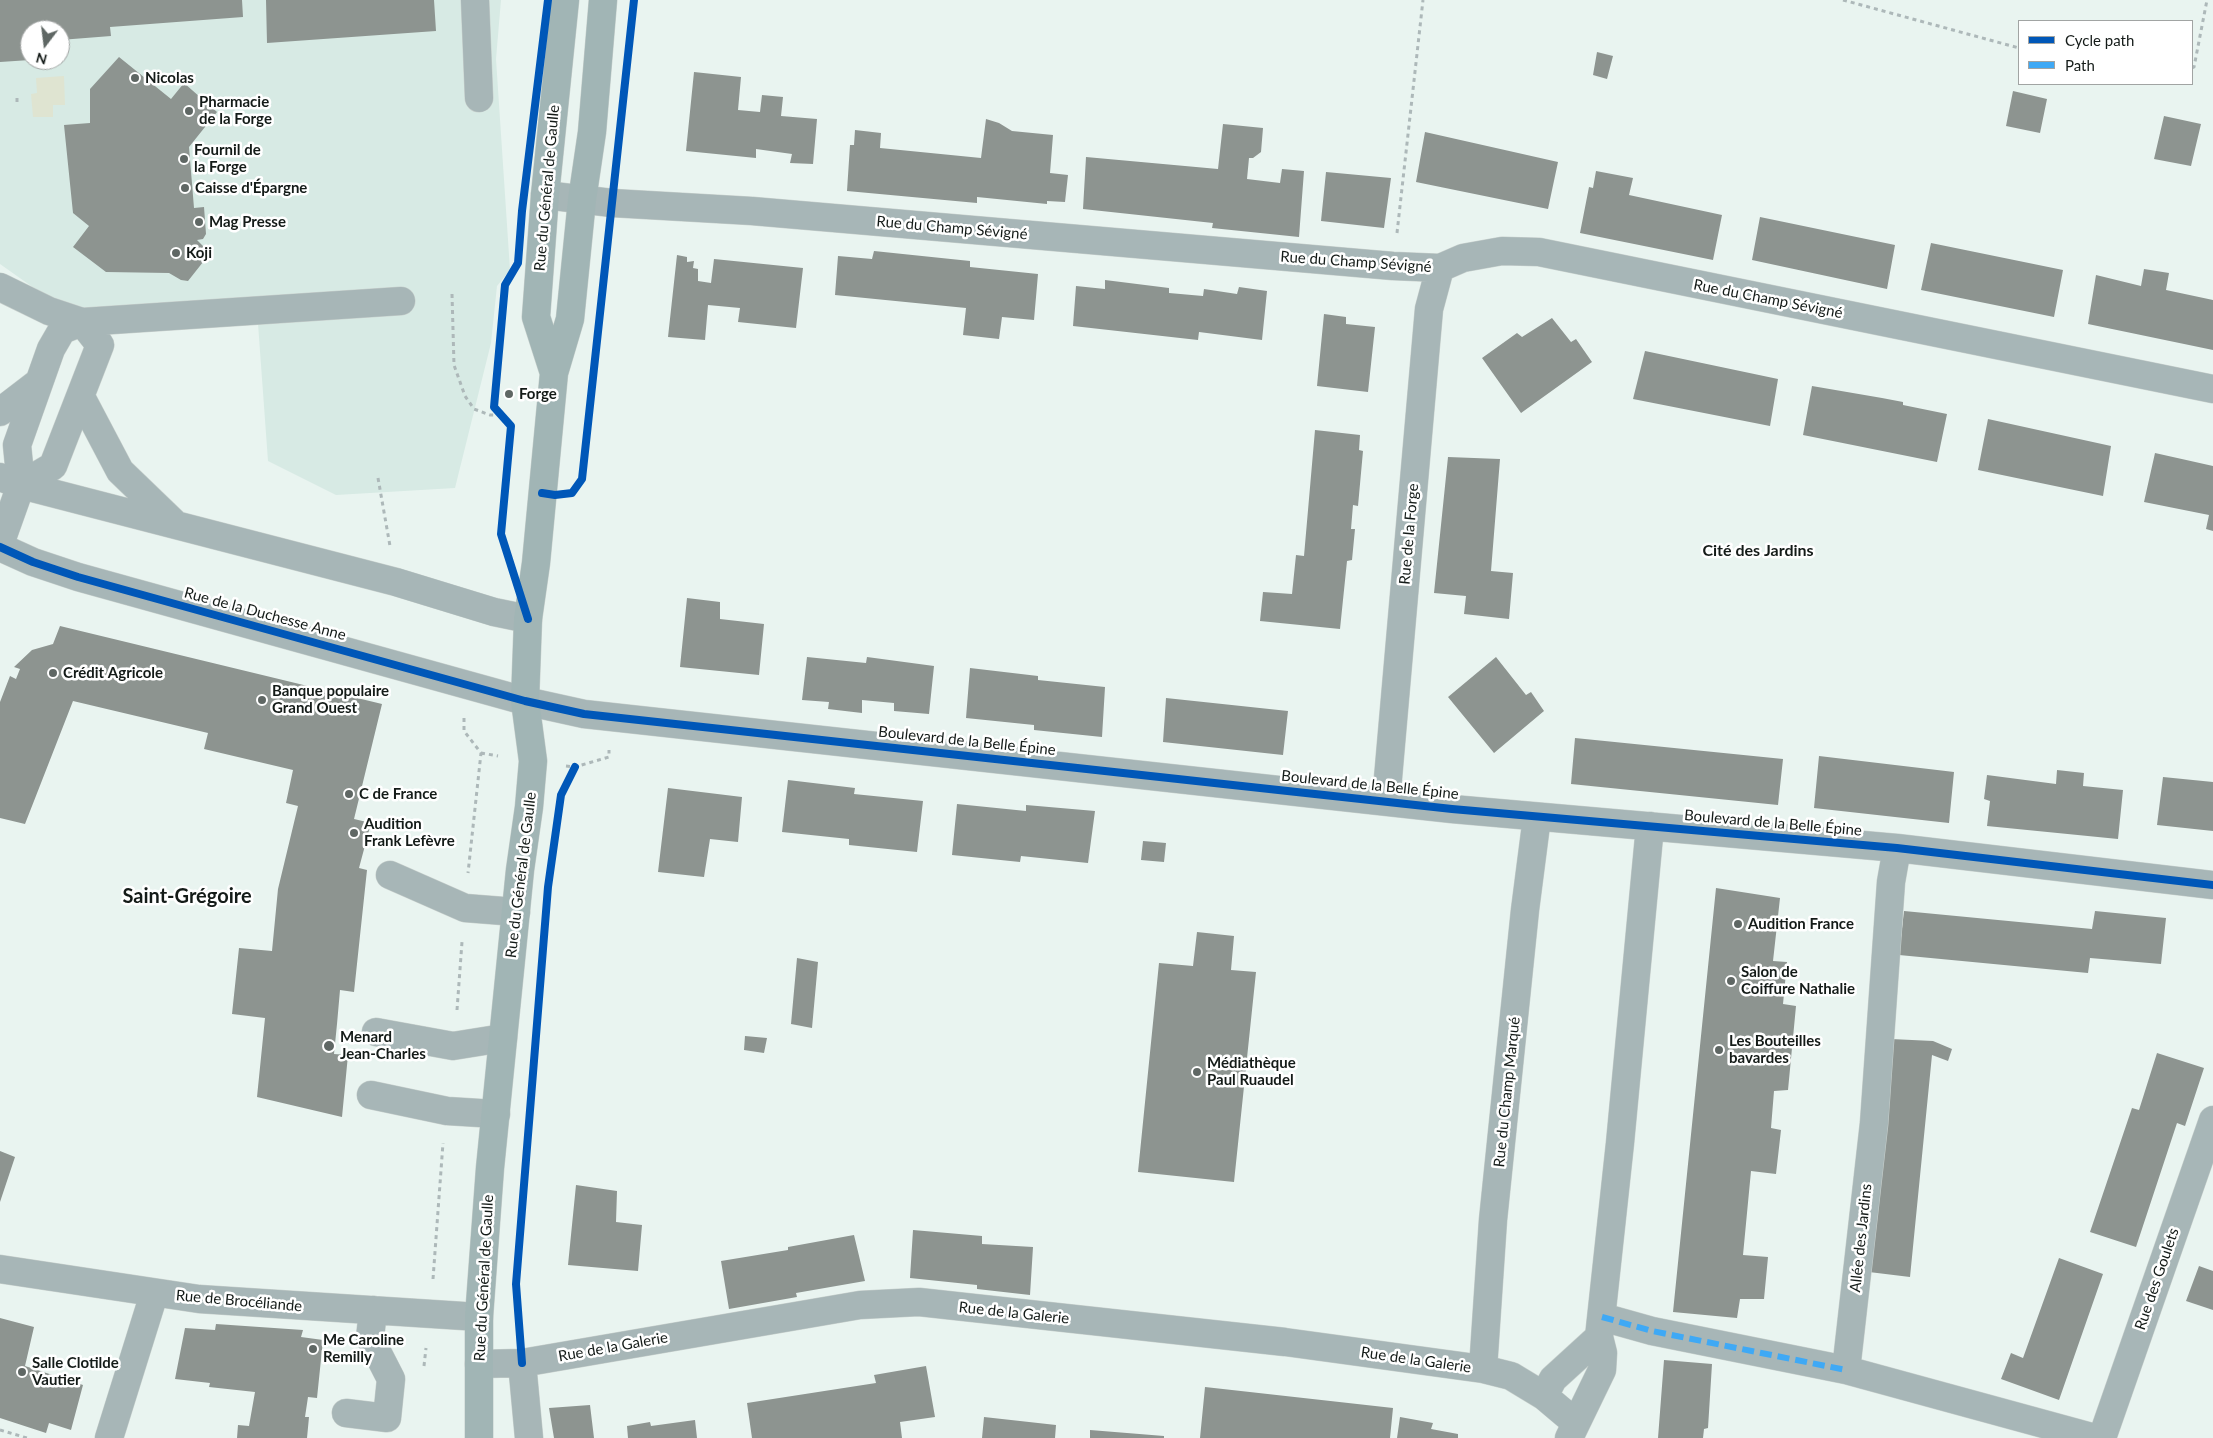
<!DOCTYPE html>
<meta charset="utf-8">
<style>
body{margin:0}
#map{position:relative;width:2213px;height:1438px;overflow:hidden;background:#e9f4f0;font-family:Lato,sans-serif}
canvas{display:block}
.legend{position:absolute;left:2018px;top:20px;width:175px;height:65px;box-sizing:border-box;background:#fff;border:1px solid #a1a4a3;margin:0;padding:6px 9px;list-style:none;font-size:15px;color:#141b18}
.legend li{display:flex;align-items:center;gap:10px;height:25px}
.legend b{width:25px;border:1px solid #a1a4a3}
.north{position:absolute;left:20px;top:20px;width:50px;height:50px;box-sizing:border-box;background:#fff;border:1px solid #a1a4a3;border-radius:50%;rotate:195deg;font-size:14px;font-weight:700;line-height:20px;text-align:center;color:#141b18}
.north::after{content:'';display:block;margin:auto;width:18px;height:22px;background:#5f6764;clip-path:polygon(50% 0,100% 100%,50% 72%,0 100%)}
</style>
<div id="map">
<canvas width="2213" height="1438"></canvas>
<ul class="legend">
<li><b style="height:6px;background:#0057b8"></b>Cycle path</li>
<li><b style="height:6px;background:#3fa9f5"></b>Path</li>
</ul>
<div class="north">N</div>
</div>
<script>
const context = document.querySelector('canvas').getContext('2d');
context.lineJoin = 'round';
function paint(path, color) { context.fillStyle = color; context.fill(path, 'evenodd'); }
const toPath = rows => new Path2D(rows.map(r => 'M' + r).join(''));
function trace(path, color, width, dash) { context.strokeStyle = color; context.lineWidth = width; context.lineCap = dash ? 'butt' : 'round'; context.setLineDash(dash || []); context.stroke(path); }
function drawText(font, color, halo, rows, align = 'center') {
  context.font = font + ' Lato,sans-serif'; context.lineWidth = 5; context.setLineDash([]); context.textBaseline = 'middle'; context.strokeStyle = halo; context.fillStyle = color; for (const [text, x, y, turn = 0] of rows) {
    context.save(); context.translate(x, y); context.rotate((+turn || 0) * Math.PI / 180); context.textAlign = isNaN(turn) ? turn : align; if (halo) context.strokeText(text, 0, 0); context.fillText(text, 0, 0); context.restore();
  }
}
const built = toPath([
 [0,0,501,0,496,59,510,270,497,286,491,343,455,488,336,495,268,461,257,310,82,322,0,264],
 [30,30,60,30,60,60,30,60]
]);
const green = toPath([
 [64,76,65,105,53,105,53,117,33,117,31,94,37,93,36,78]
]);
const building = toPath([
 [0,0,242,0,243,17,110,27,111,36,60,40,60,30,30,30,30,60,0,62],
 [266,0,434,0,436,31,267,43],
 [1597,52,1613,56,1607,79,1593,75],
 [119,57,171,99,184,83,217,112,189,147,194,208,204,207,206,234,203,239,197,240,208,251,207,257,188,281,181,280,169,273,106,272,73,247,89,226,73,213,64,125,90,123,90,89],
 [694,72,741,77,738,110,760,112,762,95,783,97,781,116,817,119,813,164,790,163,792,154,756,149,756,158,686,151],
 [2013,91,2047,99,2040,133,2006,126],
 [2164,116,2201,124,2191,166,2154,159],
 [986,119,999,123,1012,131,1053,135,1050,173,1068,175,1065,202,1047,201,1047,204,977,197,977,203,847,191,850,145,854,145,855,130,881,133,880,148,981,158],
 [1223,124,1263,128,1261,152,1253,158,1249,158,1247,179,1280,183,1282,169,1304,171,1299,237,1212,228,1213,223,1083,209,1086,157,1218,169],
 [1425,132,1558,162,1548,209,1416,182],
 [1596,171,1633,178,1629,195,1722,215,1713,260,1580,233,1589,187,1593,188],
 [1326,172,1391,178,1384,228,1321,221],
 [1760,217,1895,245,1887,289,1752,260],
 [1931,243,2063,270,2054,317,1921,290],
 [874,251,970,261,970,267,1038,274,1034,320,1002,317,999,339,963,335,966,308,835,295,838,256,872,259],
 [677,255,687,257,687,262,694,261,693,268,698,269,698,281,711,283,714,259,803,268,796,328,738,322,740,308,708,305,705,340,668,337],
 [2144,269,2169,273,2166,290,2213,300,2213,350,2088,324,2096,275,2141,286],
 [1105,280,1169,288,1169,293,1203,296,1204,289,1237,294,1239,287,1267,291,1262,340,1199,332,1198,340,1073,326,1076,286,1105,289],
 [1324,314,1346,317,1346,324,1375,327,1368,392,1317,386],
 [1552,318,1571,342,1576,339,1592,362,1521,413,1482,358,1517,333,1522,337],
 [1645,351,1778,379,1770,426,1633,399],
 [1812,386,1882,398,1903,402,1903,405,1947,414,1937,462,1803,435],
 [1988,419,2111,446,2103,496,1978,470],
 [1315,430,1360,435,1359,450,1363,451,1358,506,1353,505,1351,529,1355,529,1352,560,1347,561,1340,629,1260,621,1263,592,1292,594,1296,555,1304,556],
 [2155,453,2213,466,2213,531,2206,529,2209,515,2144,502],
 [1448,457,1500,459,1491,571,1513,573,1509,619,1464,614,1466,596,1434,593],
 [687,598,720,602,720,619,764,624,759,675,680,667],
 [60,626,382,704,354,819,371,823,359,868,367,870,354,992,340,990,337,1024,334,1054,348,1055,342,1117,257,1097,265,1018,232,1014,239,948,272,951,278,889,298,806,286,803,293,770,204,749,208,733,73,701,25,824,0,818,0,702,10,676,16,679,20,669,14,667,32,650,53,644],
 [807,657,866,663,867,657,934,666,929,714,894,711,894,703,862,700,862,713,828,709,829,702,802,700],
 [1496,657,1526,695,1531,692,1544,711,1494,753,1448,697],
 [970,668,1038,676,1038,680,1105,687,1102,737,1034,730,1034,725,966,718],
 [1166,698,1288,711,1283,755,1163,742],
 [1575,738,1783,759,1778,805,1571,784],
 [1819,756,1954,772,1949,823,1814,808],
 [2057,770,2084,773,2083,786,2123,790,2118,839,1987,826,1990,801,1984,799,1987,775,2056,784],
 [2163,777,2213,782,2213,831,2157,825],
 [788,780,855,788,854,794,923,801,917,852,849,845,849,839,782,832],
 [668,788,742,797,738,842,710,839,704,877,658,872],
 [957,804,1026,811,1026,805,1095,811,1088,863,1021,856,1020,862,952,855],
 [1143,841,1166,843,1164,862,1141,860],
 [1716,888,1780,898,1773,961,1787,962,1783,1004,1796,1006,1788,1090,1774,1091,1771,1128,1781,1130,1776,1174,1751,1171,1743,1255,1768,1257,1764,1299,1740,1299,1737,1318,1673,1312],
 [1904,911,2092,929,2095,911,2166,918,2161,964,2090,958,2088,973,1899,955],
 [1197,932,1234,936,1231,970,1256,972,1234,1182,1138,1172,1159,963,1193,966],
 [797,958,818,962,812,1028,791,1024],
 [745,1036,767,1038,764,1053,744,1050],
 [1891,1039,1933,1041,1952,1049,1948,1061,1932,1055,1910,1277,1869,1272],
 [2157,1053,2204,1068,2185,1126,2177,1123,2136,1247,2090,1232,2132,1108,2139,1110],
 [0,1151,15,1157,0,1202],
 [576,1185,617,1191,616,1222,642,1225,638,1271,568,1265],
 [913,1230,982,1236,982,1244,1033,1247,1030,1295,977,1289,977,1285,910,1278],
 [854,1235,865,1281,796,1293,797,1297,729,1309,721,1261,788,1250,788,1247],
 [2059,1258,2103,1274,2059,1400,2001,1379,2011,1353,2023,1358],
 [2199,1266,2213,1271,2213,1310,2186,1301],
 [0,1318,34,1327,25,1366,83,1385,71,1430,49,1423,46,1433,0,1418],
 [216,1324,303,1330,301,1337,323,1340,317,1398,308,1397,305,1417,309,1417,307,1438,237,1438,238,1425,249,1426,255,1392,209,1387,210,1383,175,1379,185,1328,215,1330],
 [1664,1360,1712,1364,1708,1428,1704,1429,1703,1438,1658,1438],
 [926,1366,935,1417,900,1422,902,1438,752,1438,747,1403,876,1383,874,1375],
 [1205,1387,1393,1408,1390,1438,1200,1438],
 [590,1405,594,1438,554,1438,549,1408],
 [984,1417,1056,1425,1055,1438,982,1438],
 [1400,1417,1433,1423,1431,1429,1458,1434,1458,1438,1397,1438],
 [695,1420,697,1438,628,1438,627,1426,650,1422,651,1426],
 [1090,1430,1164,1436,1164,1438,1090,1438]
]);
const path = toPath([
 [1843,0,2019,48],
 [2192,68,2194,67,2207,0],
 [17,98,17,102],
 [1397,233,1423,0],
 [452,294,454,365,465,396,474,409,490,415,501,415],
 [378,478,390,546],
 [579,483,582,479,594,366],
 [464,718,464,731,481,753,468,873],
 [481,753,498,756],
 [566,766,575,767,609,757,609,750],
 [457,1010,462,942],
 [433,1279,443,1143],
 [424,1366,426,1348],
 [0,1430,27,1438]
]);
const minor = toPath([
 [475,0,479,98],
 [545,195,612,203,752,211,1393,266,1440,268,1463,258,1502,251,1539,252,2213,389],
 [0,287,49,311,82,322,100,345,53,466,21,485],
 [81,397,120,471,174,523],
 [0,412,39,382],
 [0,477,21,485,396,582,494,612,528,619],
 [0,544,21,485,17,445,51,349,62,330,82,322,401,301],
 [0,547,33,562,78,577,525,701,584,714,1452,809,1897,848,2213,885],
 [1386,801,1429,309,1440,268],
 [1897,848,1891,882,1874,1123,1846,1370,2095,1438],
 [390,875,465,908,516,912],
 [376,1032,453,1046,503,1038],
 [371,1095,447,1111,496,1114],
 [0,1269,199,1299,479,1317],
 [1602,1317,1652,1331,1846,1370],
 [522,1363,529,1438],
 [479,1364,522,1363,860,1305,919,1302,1285,1342,1483,1369,1511,1376,1544,1396,1576,1423],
 [1483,1369,1493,1220,1525,910,1537,817],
 [1544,1396,1553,1379,1599,1337],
 [346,1413,387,1418,391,1379,370,1338,373,1310],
 [109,1438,154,1294],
 [1569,1438,1602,1370,1603,1353,1599,1337,1620,1143,1650,826],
 [2102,1438,2213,1120]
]);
const major = toPath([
 [554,373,536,317,545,195,565,0],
 [479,1438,479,1317,490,1168,520,870,529,807,533,761,525,701,528,619,536,563,554,373,570,319,582,200,592,132,603,0]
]);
const quiet = toPath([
 [1602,1317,1652,1331,1846,1370]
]);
const cycleway = toPath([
 [542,493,555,495,572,493,582,479,634,0],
 [0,547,33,562,78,577,525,701,584,714,1452,809,1897,848,2213,885],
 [528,619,501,534,511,426,494,407,505,285,518,263,522,211,548,0],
 [522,1363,516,1284,548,887,561,795,575,767]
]);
const markers = [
 [135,78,5,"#5f6764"],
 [189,111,5,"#5f6764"],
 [184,159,5,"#5f6764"],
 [185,188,5,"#5f6764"],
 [199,222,5,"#5f6764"],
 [176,253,5,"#5f6764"],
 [509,394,5,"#5f6764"],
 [53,673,5,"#5f6764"],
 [262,700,5,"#5f6764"],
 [349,794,5,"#5f6764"],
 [354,833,5,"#5f6764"],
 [1738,924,5,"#5f6764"],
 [1731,981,5,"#5f6764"],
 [329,1046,6,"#5f6764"],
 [1719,1050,5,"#5f6764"],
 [1197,1072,5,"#5f6764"],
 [313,1349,5,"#5f6764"],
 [22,1372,5,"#5f6764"]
];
const poiNames = [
 ["Nicolas",145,78],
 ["Pharmacie",199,102],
 ["de la Forge",199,119],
 ["Fournil de",194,150],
 ["la Forge",194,167],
 ["Caisse d'Épargne",195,188],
 ["Mag Presse",209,222],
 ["Koji",186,253],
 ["Forge",519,394],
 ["Crédit Agricole",63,673],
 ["Banque populaire",272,691],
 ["Grand Ouest",272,708],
 ["C de France",359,794],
 ["Audition",364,824],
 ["Frank Lefèvre",364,841],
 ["Audition France",1748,924],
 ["Salon de",1741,972],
 ["Coiffure Nathalie",1741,989],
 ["Menard",340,1037],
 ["Jean-Charles",340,1054],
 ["Les Bouteilles",1729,1041],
 ["bavardes",1729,1058],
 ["Médiathèque",1207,1063],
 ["Paul Ruaudel",1207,1080],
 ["Me Caroline",323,1340],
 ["Remilly",323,1357],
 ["Salle Clotilde",32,1363],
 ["Vautier",32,1380]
];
const streetNames = [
 ["Rue du Général de Gaulle",547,188,-85],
 ["Rue du Champ Sévigné",952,228,5],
 ["Rue du Champ Sévigné",1356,262,4],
 ["Rue du Champ Sévigné",1768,299,11],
 ["Rue de la Forge",1409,534,-85],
 ["Rue de la Duchesse Anne",265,614,15],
 ["Boulevard de la Belle Épine",967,741,6],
 ["Boulevard de la Belle Épine",1370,785,6],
 ["Boulevard de la Belle Épine",1773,823,5],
 ["Rue du Général de Gaulle",521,875,-83],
 ["Rue du Champ Marqué",1507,1092,-84],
 ["Allée des Jardins",1861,1238,-84],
 ["Rue du Général de Gaulle",484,1278,-87],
 ["Rue des Goulets",2157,1279,-71],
 ["Rue de Brocéliande",239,1301,5],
 ["Rue de la Galerie",1014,1313,6],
 ["Rue de la Galerie",613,1347,-10],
 ["Rue de la Galerie",1416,1360,8]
];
const neighbourhoodNames = [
 ["Cité des Jardins",1758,551]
];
const districtNames = [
 ["Saint-Grégoire",187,897]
];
paint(built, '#d7eae4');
paint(green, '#dfe4d1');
paint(building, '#8d9490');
trace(minor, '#c8d0cd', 29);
trace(major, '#c8d0cd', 29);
trace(path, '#adb8b9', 3, [4, 4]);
trace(minor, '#a7b6b7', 28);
trace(major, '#a1b5b5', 28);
trace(quiet, '#3fa9f5', 6, [12, 6]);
trace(cycleway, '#0057b8', 8);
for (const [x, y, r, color] of markers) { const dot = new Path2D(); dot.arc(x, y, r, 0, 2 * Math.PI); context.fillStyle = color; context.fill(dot); trace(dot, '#fff', 2); }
drawText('bold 15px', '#141b18', '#fff', poiNames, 'left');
drawText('15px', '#141b18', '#fff', streetNames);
drawText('bold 16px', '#141b18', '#fff', neighbourhoodNames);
drawText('bold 20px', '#141b18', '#fff', districtNames);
</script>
